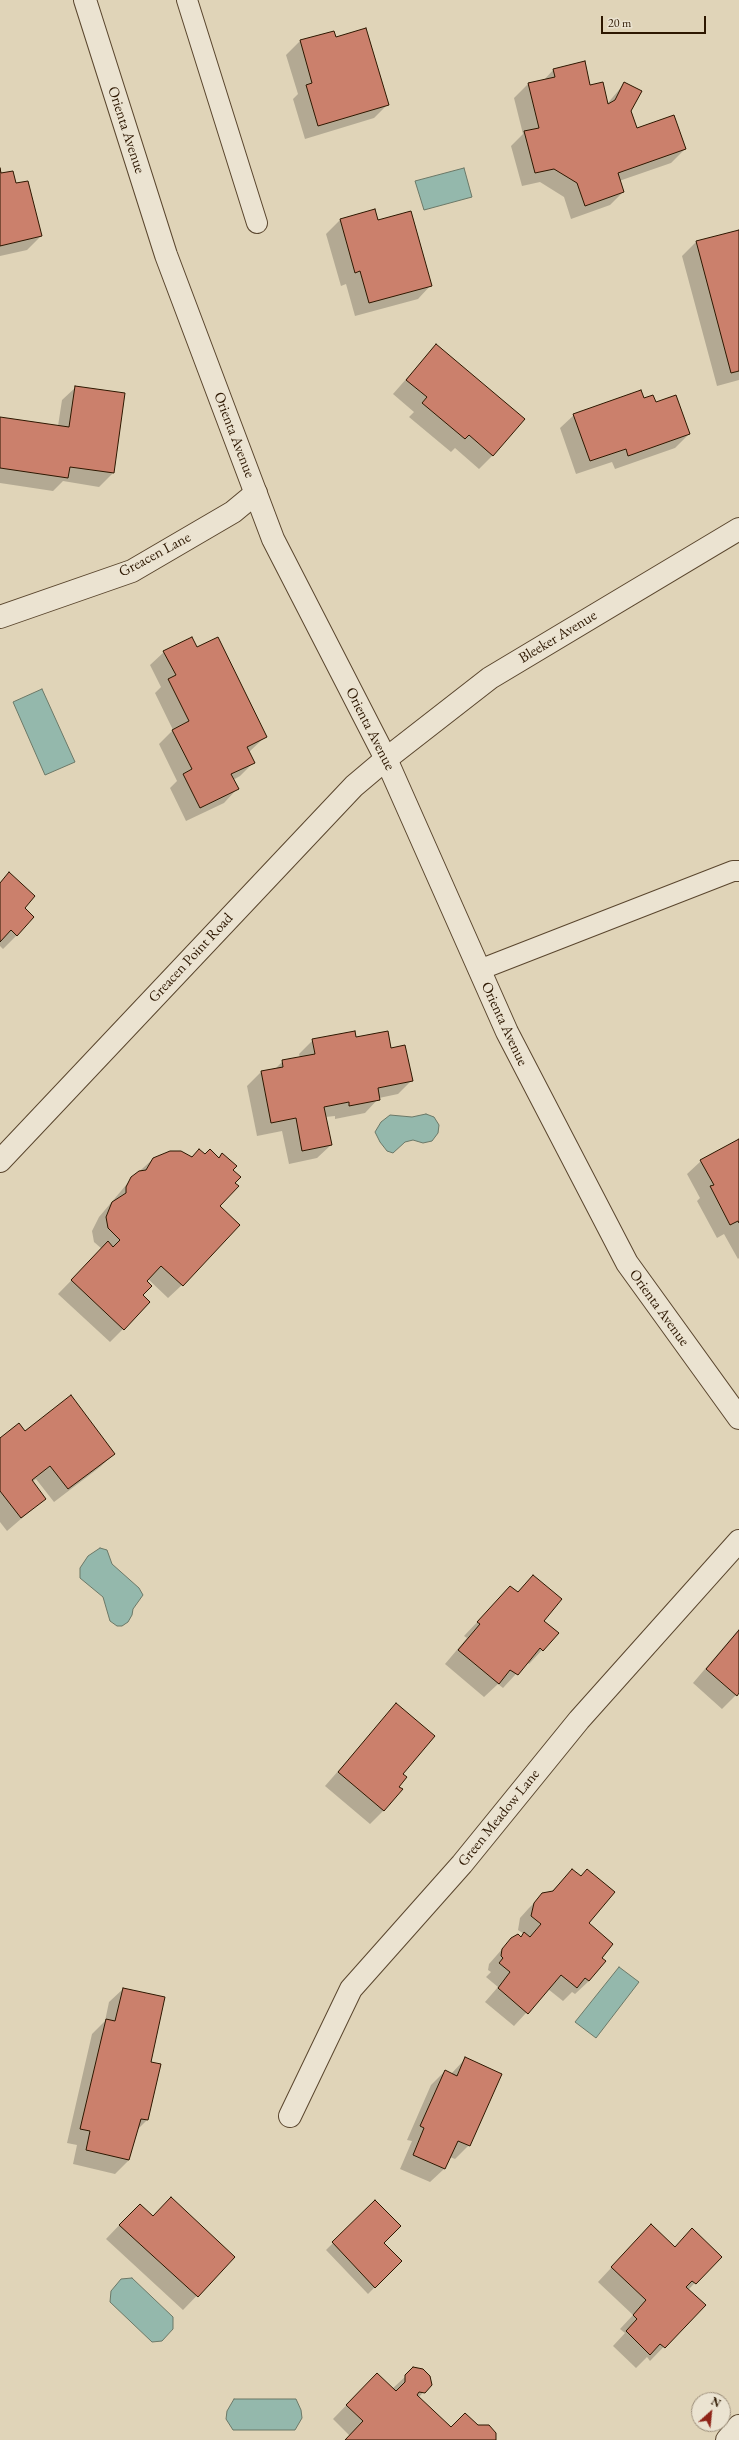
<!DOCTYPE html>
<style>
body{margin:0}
#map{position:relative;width:739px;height:2440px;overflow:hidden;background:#e0d4b8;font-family:"EB Garamond",serif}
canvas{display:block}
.north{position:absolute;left:691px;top:2392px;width:40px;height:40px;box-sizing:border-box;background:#ebe3d1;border:1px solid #9f917d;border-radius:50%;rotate:27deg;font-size:11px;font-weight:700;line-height:16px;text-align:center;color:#2d1700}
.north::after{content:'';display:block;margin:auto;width:14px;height:18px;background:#8f2418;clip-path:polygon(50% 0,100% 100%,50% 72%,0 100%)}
.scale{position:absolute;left:601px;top:16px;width:105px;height:18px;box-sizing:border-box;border:2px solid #2d1700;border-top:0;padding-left:5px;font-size:12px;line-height:14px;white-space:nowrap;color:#2d1700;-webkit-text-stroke:3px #ebe3d1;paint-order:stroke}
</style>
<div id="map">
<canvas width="739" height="2440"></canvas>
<div class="north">N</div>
<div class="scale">20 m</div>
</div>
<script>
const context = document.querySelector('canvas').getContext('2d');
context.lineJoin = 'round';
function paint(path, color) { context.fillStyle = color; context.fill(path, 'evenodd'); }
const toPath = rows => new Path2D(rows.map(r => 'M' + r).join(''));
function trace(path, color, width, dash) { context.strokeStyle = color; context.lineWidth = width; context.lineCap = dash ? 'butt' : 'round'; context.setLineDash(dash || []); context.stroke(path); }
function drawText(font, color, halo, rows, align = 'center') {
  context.font = font + ' "EB Garamond",serif'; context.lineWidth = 4; context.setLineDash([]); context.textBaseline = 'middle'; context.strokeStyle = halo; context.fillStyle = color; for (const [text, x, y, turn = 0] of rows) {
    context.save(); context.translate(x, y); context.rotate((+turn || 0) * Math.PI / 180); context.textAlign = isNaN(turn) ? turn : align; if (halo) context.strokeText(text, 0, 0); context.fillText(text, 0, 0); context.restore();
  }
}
const water = toPath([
 [464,168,472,197,424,210,415,181,464,168],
 [42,689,75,762,45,775,13,702,42,689],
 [426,1114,434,1117,439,1125,438,1133,432,1141,423,1143,413,1140,405,1142,393,1153,387,1151,380,1142,375,1132,381,1122,390,1115,412,1117,426,1114],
 [100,1548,107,1550,112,1564,139,1588,143,1595,133,1609,132,1615,128,1622,122,1626,117,1626,110,1621,103,1597,80,1578,80,1568,88,1556,100,1548],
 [619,1967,639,1982,596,2038,575,2022,619,1967],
 [132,2278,173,2317,173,2329,162,2341,152,2342,110,2302,111,2291,121,2279,132,2278],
 [234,2399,296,2399,301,2410,302,2418,295,2430,233,2430,226,2419,227,2411,234,2399]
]);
const shadow = toPath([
 [333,32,335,39,388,104,374,118,305,139,293,99,298,94,286,55,300,41],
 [554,69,589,86,607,104,624,84,637,130,685,149,671,163,619,181,623,192,610,205,571,219,564,197,540,182,522,186,511,146,523,134,514,98,528,84,543,81],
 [0,172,1,175,15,185,41,236,27,250,0,256],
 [374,211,378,221,431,285,418,299,355,316,346,284,341,286,326,234,340,220],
 [739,231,739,380,717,386,682,256,696,242],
 [436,345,493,455,479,469,455,448,451,452,409,417,414,412,393,394],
 [76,387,113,473,99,487,63,481,53,491,0,483,0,418,58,426,62,400],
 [643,399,655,403,689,434,675,448,615,469,612,462,576,474,560,428,574,415],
 [197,649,266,736,249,752,254,762,240,776,233,780,237,789,224,803,186,821,170,788,177,781,159,744,173,730,155,693,161,687,150,665,164,652],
 [9,874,23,908,17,935,3,949,0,946,0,883],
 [355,1038,391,1049,412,1080,398,1094,379,1098,365,1113,335,1119,335,1116,325,1117,331,1145,317,1158,289,1164,282,1131,257,1136,247,1086,261,1072,274,1070,283,1061,300,1058,299,1054,313,1040],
 [739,1140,739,1258,738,1259,724,1234,717,1238,697,1201,700,1198,687,1174,701,1161],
 [205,1155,232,1170,234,1184,218,1206,182,1285,168,1298,148,1279,142,1295,123,1329,110,1342,58,1294,102,1249,94,1242,92,1231,99,1217,132,1178,153,1159],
 [24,1432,114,1454,100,1467,54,1502,36,1479,32,1482,44,1499,7,1531,0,1522,0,1439],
 [533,1576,542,1650,529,1664,527,1662,503,1688,498,1684,484,1697,445,1664,467,1638,464,1636,497,1601,517,1593],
 [739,1629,739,1692,722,1709,693,1683],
 [396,1705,401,1774,398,1787,384,1810,370,1824,325,1786],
 [572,1870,588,1924,600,1958,589,1981,575,1994,572,1992,563,2001,548,1989,514,2026,485,2002,498,1987,486,1977,491,1972,488,1970,489,1964,511,1939,521,1938,524,1934,518,1930,520,1918,529,1908,543,1894,551,1892],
 [123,1989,150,2063,147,2120,137,2130,129,2160,115,2174,73,2164,77,2145,67,2143,92,2034,105,2021,109,2002],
 [466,2058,469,2145,455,2159,450,2157,444,2169,430,2182,400,2169,412,2141,407,2140,431,2085,445,2071,451,2074],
 [375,2201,383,2243,401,2261,368,2294,326,2250],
 [153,2217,234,2257,183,2310,106,2239,126,2218],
 [638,2239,720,2257,688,2290,704,2305,650,2361,647,2357,636,2368,613,2346,625,2333,620,2329,633,2315,598,2282],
 [406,2376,431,2384,418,2398,451,2428,495,2440,346,2440,350,2436,333,2419,363,2388,392,2389]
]);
const building = toPath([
 [366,28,389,105,318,126,306,85,312,83,300,40,334,31,336,37,366,28],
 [585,61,590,85,603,82,608,104,615,100,624,82,642,91,631,111,637,128,674,115,686,149,618,173,624,192,585,206,577,183,554,169,535,173,524,131,539,128,528,83,555,77,553,69,585,61],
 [0,168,1,173,13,171,16,183,28,181,42,236,0,246,0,168],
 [375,209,378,220,411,211,432,286,369,303,360,271,355,273,340,219,375,209],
 [739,230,739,371,731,373,696,241,739,230],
 [436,344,525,419,493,456,469,435,465,439,422,403,427,397,406,380,436,344],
 [75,386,125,393,114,473,70,467,68,478,0,468,0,417,69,427,75,386],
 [641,390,644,398,653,395,656,402,676,395,690,434,628,456,626,449,590,461,573,414,641,390],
 [192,637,197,647,218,637,267,737,247,747,255,763,231,774,239,789,200,808,183,774,192,769,172,730,189,721,168,679,176,675,163,651,192,637],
 [9,872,35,896,25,908,34,917,17,936,11,930,0,942,0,883,9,872],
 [355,1031,356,1037,388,1031,391,1048,405,1045,413,1081,378,1088,380,1100,349,1106,349,1102,324,1107,332,1145,302,1151,296,1118,271,1123,261,1071,283,1067,282,1060,315,1054,312,1039,355,1031],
 [739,1139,739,1223,738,1221,730,1225,710,1186,714,1185,700,1160,739,1139],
 [199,1149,205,1154,210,1149,219,1158,222,1153,237,1166,233,1170,241,1177,235,1183,239,1186,220,1206,240,1225,183,1286,161,1266,147,1281,152,1286,143,1295,150,1302,124,1330,71,1280,108,1241,113,1247,120,1240,108,1228,106,1217,112,1202,126,1193,126,1187,131,1177,139,1171,146,1170,153,1158,170,1151,181,1151,192,1157,199,1149],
 [71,1395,115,1454,68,1489,50,1466,32,1480,46,1499,21,1518,0,1491,0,1438,19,1423,25,1431,71,1395],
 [533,1575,562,1599,544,1621,559,1633,543,1651,540,1648,518,1675,510,1670,499,1684,458,1650,480,1624,477,1622,510,1586,518,1592,533,1575],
 [739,1630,739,1693,737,1696,706,1669,739,1630],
 [396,1703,435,1736,403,1774,407,1777,399,1787,403,1789,384,1811,338,1772,396,1703],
 [572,1869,581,1876,587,1869,615,1892,589,1923,613,1944,602,1958,606,1961,589,1981,585,1978,577,1988,561,1975,528,2014,498,1988,510,1972,499,1963,503,1958,501,1956,502,1949,511,1938,518,1934,521,1937,524,1932,530,1937,541,1924,531,1916,534,1903,542,1893,553,1891,572,1869],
 [123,1988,165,1997,151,2062,161,2064,148,2120,141,2119,129,2160,86,2150,90,2131,80,2129,106,2019,115,2021,123,1988],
 [465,2057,502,2074,470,2146,458,2141,445,2169,413,2155,424,2128,420,2126,445,2070,457,2076,465,2057],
 [171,2197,235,2257,198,2297,119,2225,140,2204,153,2216,171,2197],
 [375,2200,401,2226,384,2243,402,2261,375,2288,332,2242,375,2200],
 [651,2224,675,2247,692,2228,722,2257,696,2284,692,2281,686,2287,706,2305,665,2348,660,2344,650,2355,626,2331,637,2319,633,2315,646,2300,611,2267,651,2224],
 [413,2367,423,2369,430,2376,432,2385,425,2393,419,2392,417,2395,451,2427,465,2413,478,2425,489,2425,496,2433,496,2440,345,2440,363,2421,346,2405,377,2373,396,2391,405,2382,405,2375,413,2367]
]);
const service = toPath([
 [187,0,257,223],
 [479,970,733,871,739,871]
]);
const minor = toPath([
 [0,617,132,571,233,512,256,493],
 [0,1161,354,786,386,759,490,678,739,529],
 [290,2116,351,1989,462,1864,579,1720,739,1541],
 [727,2440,739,2426]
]);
const tertiary = toPath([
 [85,0,166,255,273,539,386,759,507,1032,627,1263,739,1418]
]);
const streetNames = [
 ["Orienta Avenue",126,130,72],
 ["Orienta Avenue",234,435,69],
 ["Greacen Lane",155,555,-28],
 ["Bleeker Avenue",558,637,-31],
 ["Orienta Avenue",370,729,63],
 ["Greacen Point Road",191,958,-47],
 ["Orienta Avenue",504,1024,65],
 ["Orienta Avenue",659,1308,54],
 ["Green Meadow Lane",499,1818,-51]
];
paint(water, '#94b8ac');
trace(water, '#6b7867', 1);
paint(shadow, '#0003');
paint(building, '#cb806c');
trace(building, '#2d1700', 1);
trace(service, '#5a462e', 22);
trace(minor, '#5a462e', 24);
trace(tertiary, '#5a462e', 24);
trace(service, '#ebe3d1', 20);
trace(minor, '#ebe3d1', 22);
trace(tertiary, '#ebe3d1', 22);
drawText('15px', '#2d1700', '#ebe3d1', streetNames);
</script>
